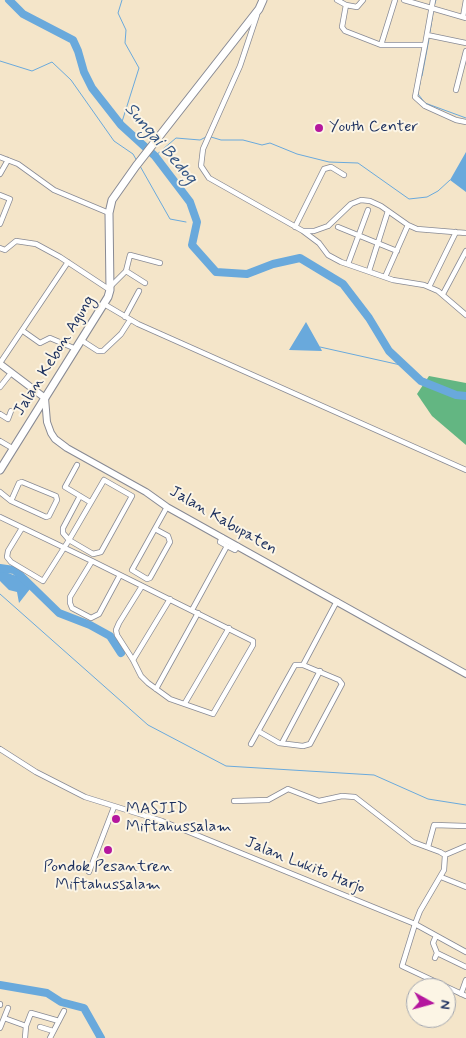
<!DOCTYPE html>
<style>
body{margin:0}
#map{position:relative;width:466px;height:1038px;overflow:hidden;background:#f4e5c9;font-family:Mynerve,sans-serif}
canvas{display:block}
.north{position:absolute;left:406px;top:978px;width:50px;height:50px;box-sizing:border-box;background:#fcf5e5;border:1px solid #a2a6af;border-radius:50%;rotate:97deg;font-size:14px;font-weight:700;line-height:20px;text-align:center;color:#1b2f5e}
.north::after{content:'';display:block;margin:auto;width:18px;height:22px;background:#b5179e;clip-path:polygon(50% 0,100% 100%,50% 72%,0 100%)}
</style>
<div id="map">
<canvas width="466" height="1038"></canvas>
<div class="north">N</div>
</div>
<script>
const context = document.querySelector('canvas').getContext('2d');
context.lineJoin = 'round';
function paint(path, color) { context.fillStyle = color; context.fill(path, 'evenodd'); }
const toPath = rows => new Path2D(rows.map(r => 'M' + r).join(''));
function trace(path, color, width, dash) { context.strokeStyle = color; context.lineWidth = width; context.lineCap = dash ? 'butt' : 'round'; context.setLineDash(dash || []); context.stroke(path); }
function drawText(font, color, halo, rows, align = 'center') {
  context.font = font + ' Mynerve,sans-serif'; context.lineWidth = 4; context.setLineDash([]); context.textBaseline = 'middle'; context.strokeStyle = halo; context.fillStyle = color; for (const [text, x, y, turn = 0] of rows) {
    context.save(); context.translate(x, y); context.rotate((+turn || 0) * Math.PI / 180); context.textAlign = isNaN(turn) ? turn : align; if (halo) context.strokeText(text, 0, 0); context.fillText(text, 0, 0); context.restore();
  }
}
const forest = toPath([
 [429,376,466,383,466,445,432,416,417,394]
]);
const water = toPath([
 [466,152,466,192,450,180],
 [306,322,320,347,322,351,289,350],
 [0,570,19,577,30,589,19,603,17,592,9,590,0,581]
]);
const stream = toPath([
 [434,6,436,0],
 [430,32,433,13],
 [0,61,32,71,52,62,71,80,114,141,133,154,137,161],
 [422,76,429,39],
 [420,83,418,94,425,103,466,118],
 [121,125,139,68,125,43,126,30,118,13,122,0],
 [211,137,221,140,243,140,262,145,270,143,297,154,329,162,358,163,409,199,427,197,438,191,450,180],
 [155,156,176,138,200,140,206,137],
 [140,166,170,219,186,222],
 [320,347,405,366],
 [0,594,148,725,226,766,374,775,428,799,466,805]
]);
const river = toPath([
 [9,0,23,14,73,40,78,51,84,72,92,88,121,125,155,156,190,202,197,222,192,245,216,272,247,274,273,264,300,258,343,284,369,318,389,351,421,381,456,395,466,396],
 [0,568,14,570,20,575,59,613,90,625,110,636,121,653],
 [0,985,47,993,61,1002,84,1008,101,1038]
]);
const street = toPath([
 [337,0,346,5,342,27,345,31,381,45,425,45,433,0],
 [404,0,466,18],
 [346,5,357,7,363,0],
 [257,15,240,66,203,149,201,166,209,178,303,231,314,231,328,226,351,204,361,200,370,201,381,206,408,225,417,229,466,233],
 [463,17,466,0],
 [427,35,466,43],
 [381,45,395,0],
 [425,45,415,97,425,106,456,120,466,122],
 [456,90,466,51],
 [0,157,18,164,54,190,109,213],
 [0,174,8,160],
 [0,195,10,199,0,224],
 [295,227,324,169,331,167,344,175],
 [338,227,397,251],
 [303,231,319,243,328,255,341,262,393,280,424,285,438,291,466,315],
 [0,248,5,250,16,241,36,244,60,257,110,290],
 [348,264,368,210],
 [126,271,145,283],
 [369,271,388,211],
 [385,277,408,225],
 [110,287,126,271,130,255,160,263],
 [429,287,456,232],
 [443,294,466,251],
 [104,304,138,324,466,470],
 [125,317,139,291],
 [23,331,40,343,50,338,76,349],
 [81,340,98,351,103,351,121,334,130,320],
 [0,363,68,262],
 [0,387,11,373],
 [0,414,8,419,11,411],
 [0,441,12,448],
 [77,465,65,487,90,502],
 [104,480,132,496,101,552,93,554,69,540,104,480],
 [0,492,11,501,46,517,49,516,57,500,56,496,22,482,19,483,11,501],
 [0,517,92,561,253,641,253,645,213,714,170,699,148,683,141,676,133,660,117,635,116,630,119,623,142,586],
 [22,528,8,551,7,557,11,562,43,581,69,540,63,533,63,528,80,496],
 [155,529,168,536,170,542,150,578,147,579,132,570,167,507],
 [227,546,235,550,238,546],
 [92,561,70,597,70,603,72,608,91,618,99,614,120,575],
 [192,610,227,546,220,542,222,537],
 [133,660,170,599],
 [156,689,198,613],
 [185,703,229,628],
 [258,731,279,743,303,746,310,744,342,684,339,680,303,665],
 [282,743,320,671],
 [251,744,295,665,303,665,337,601],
 [0,749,36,772,85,797,162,821,415,924,402,966,466,996],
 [234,801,268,800,288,789,319,801,342,796,355,797,413,842,440,852,445,855,444,870,420,911,415,924,466,952],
 [428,847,434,825,466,826],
 [445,855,466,846],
 [89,872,114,807],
 [441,877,466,887],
 [437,953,466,967],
 [435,958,437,953,433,943,436,936],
 [461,994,466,980],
 [0,1004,0,1005],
 [4,1018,26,1026,25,1038],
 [26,1026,31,1013,59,1021],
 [40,1027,53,1031],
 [0,1028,8,1008],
 [50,1038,64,1011]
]);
const secondary = toPath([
 [0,364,45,398,47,422,51,433,55,439,67,448,146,492,167,507,466,674]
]);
const primary = toPath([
 [0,470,108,297,110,290,109,213,112,200,136,166,259,9,263,0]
]);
const markers = [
 [319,128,5,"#b5179e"],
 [116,819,5,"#b5179e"],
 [108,850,5,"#b5179e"]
];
const poiNames = [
 ["Youth Center",329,128],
 ["MASJID",126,810],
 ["Miftahussalam",126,828],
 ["Pondok Pesantren",108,868,"center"],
 ["Miftahussalam",108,886,"center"]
];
const streetNames = [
 ["Jalan Kebon Agung",55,356,-58],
 ["Jalan Kabupaten",223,521,30],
 ["Jalan Lukito Harjo",305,866,22]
];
const waterNames = [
 ["Sungai Bedog",160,144,49]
];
paint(forest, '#63b682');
paint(water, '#69a9dc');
trace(stream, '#69a9dc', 1);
trace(river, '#69a9dc', 8);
trace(street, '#888a94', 6);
trace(secondary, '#888a94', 8);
trace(primary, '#888a94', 9);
trace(street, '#fff', 4.5);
trace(secondary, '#fff', 6);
trace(primary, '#fff', 7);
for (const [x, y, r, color] of markers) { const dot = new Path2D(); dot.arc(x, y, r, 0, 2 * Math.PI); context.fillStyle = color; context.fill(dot); trace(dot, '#fcf5e5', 2); }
drawText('16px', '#1b2f5e', '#fcf5e5', poiNames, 'left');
drawText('16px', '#1b2f5e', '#fcf5e5', streetNames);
drawText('italic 18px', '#325484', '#fcf5e5', waterNames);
</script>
